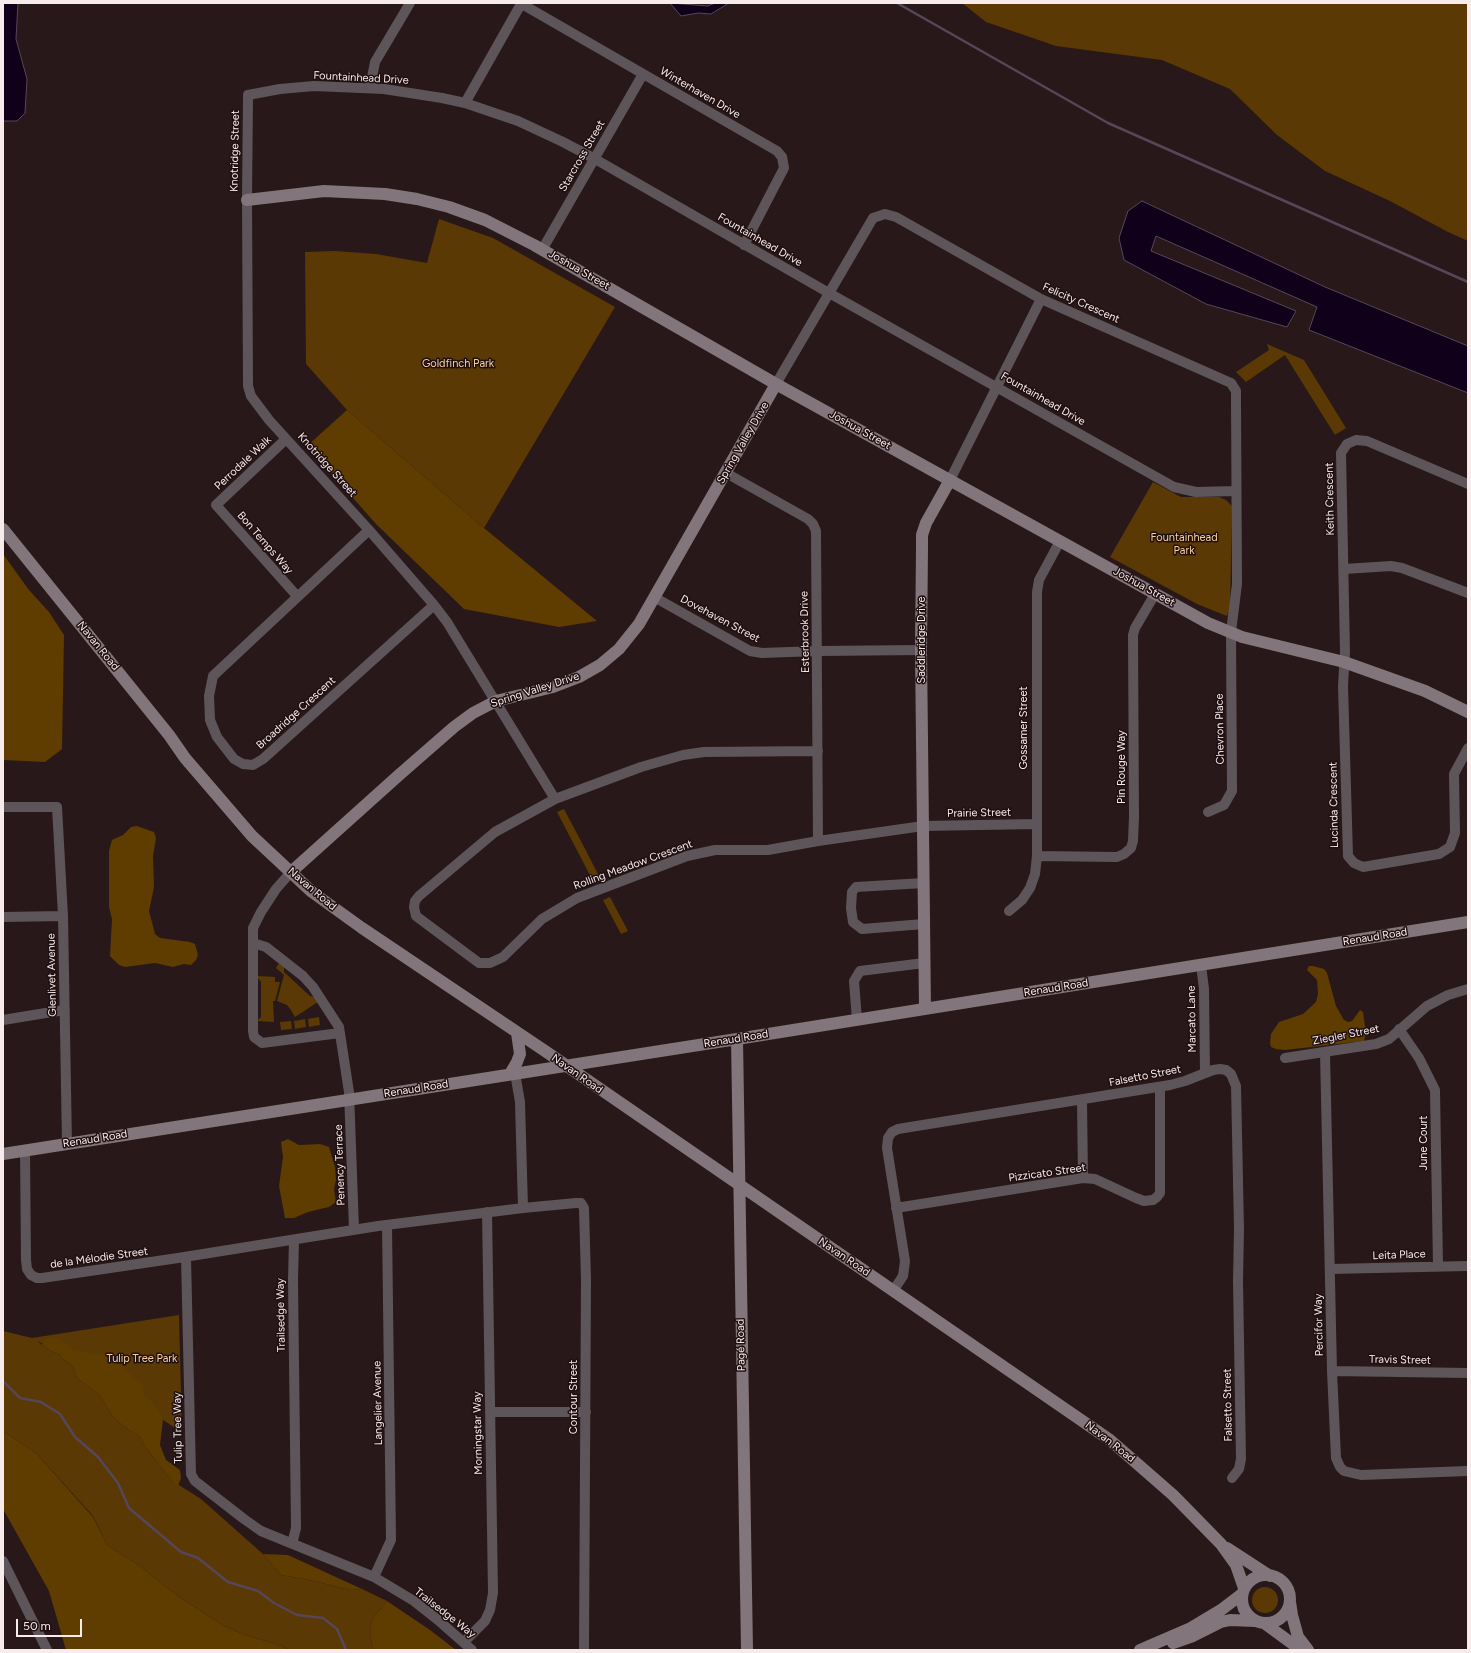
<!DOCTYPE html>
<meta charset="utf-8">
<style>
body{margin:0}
#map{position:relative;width:1471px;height:1653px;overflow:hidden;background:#291819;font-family:Figtree,sans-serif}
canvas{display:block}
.frame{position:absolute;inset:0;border:4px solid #f8ebeb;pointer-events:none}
.scale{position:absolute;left:16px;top:1619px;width:66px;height:18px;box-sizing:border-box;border:2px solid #f8ebeb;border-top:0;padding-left:5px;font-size:12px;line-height:14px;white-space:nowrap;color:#f8ebeb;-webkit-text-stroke:3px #1f0f10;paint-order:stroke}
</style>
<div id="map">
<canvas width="1471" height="1653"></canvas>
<div class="frame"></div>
<div class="scale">50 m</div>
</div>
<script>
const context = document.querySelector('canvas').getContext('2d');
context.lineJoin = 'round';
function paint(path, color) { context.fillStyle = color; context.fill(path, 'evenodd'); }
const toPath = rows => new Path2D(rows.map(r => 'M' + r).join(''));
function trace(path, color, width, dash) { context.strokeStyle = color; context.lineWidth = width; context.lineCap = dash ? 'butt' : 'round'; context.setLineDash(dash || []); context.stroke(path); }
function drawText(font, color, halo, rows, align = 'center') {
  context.font = font + ' Figtree,sans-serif'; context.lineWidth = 3; context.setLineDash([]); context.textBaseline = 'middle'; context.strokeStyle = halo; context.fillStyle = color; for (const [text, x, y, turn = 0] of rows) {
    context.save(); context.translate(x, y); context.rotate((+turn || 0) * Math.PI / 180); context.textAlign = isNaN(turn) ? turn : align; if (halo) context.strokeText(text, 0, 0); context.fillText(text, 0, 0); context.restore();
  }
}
const green = toPath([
 [962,3,1468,3,1468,241,1448,232,1390,201,1325,171,1277,135,1230,89,1162,60,1056,46,986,22],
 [439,219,493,238,615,307,484,528,347,410,306,364,305,252,335,251,376,254,427,263],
 [1267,344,1304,360,1346,428,1335,435,1285,355,1246,382,1236,372,1269,350],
 [1153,482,1181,497,1219,497,1226,500,1232,506,1230,609,1227,616,1197,604,1110,557],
 [564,809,582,843,599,876,592,879,557,812],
 [610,897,628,931,621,934,603,900],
 [279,963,284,967,284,972,310,996,315,997,318,1002,295,1017,291,1010,287,1005,277,1001,284,975,276,968],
 [258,976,275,977,275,982,280,982,275,1001,273,1001,274,1022,257,1021,261,1017,261,982,258,978],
 [319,1017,320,1025,309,1027,308,1019],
 [305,1019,306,1027,295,1029,294,1021],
 [291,1021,292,1029,281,1030,280,1022],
 [179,1315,182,1433,87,1367,37,1341,49,1350,60,1355,62,1358,73,1366,77,1378,100,1396,113,1417,126,1428,140,1437,146,1448,171,1480,201,1499,263,1554,281,1575,314,1581,350,1590,362,1589,387,1601,372,1619,370,1633,373,1650,291,1650,276,1644,245,1635,224,1626,175,1594,140,1566,107,1545,93,1516,36,1453,3,1431,3,1331,32,1338],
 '1252 1600a13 13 0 1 1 26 0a13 13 0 1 1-26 0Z'
]);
const forest = toPath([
 [347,410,484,528,597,621,559,627,464,609,376,524,307,446],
 [3,554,29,590,49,612,64,635,62,749,45,762,3,760],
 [137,826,154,832,156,838,153,856,154,887,149,911,155,934,160,938,190,942,195,944,198,955,196,960,191,965,184,964,173,967,155,963,125,967,119,965,110,956,112,919,109,907,109,851,112,840,123,835,131,827],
 [1309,966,1313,966,1324,969,1327,973,1336,1006,1344,1020,1348,1022,1352,1021,1360,1010,1363,1012,1366,1033,1364,1041,1285,1050,1276,1049,1271,1047,1270,1043,1271,1034,1279,1022,1303,1014,1316,1002,1318,994,1317,980,1307,970],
 [288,1139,299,1145,320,1144,329,1147,335,1167,336,1180,334,1189,336,1202,329,1207,308,1212,294,1218,285,1218,279,1186,283,1157,281,1142],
 [53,1337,57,1337,63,1343,73,1349,91,1354,108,1355,116,1352,120,1354,122,1358,121,1366,142,1385,144,1396,151,1400,160,1413,163,1420,160,1445,166,1460,180,1470,181,1478,178,1486,171,1480,146,1448,140,1437,126,1428,113,1417,100,1396,77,1378,73,1366,62,1358,60,1355,49,1350,42,1345,45,1339],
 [3,1431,36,1453,93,1517,107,1545,140,1566,175,1594,224,1626,245,1635,276,1644,291,1650,66,1650,49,1591,3,1509],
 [263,1554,288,1555,362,1589,350,1590,314,1581,281,1575],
 [387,1601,430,1630,456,1650,373,1650,370,1633,372,1619]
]);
const water = toPath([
 [3,3,18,3,16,39,27,79,25,113,17,121,3,121,3,3],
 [670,3,708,6,715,3,729,3,711,14,698,13,681,16,670,3],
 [1142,201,1325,287,1468,346,1468,393,1309,330,1317,307,1156,236,1151,251,1296,311,1287,327,1206,304,1124,260,1119,238,1128,211,1142,201]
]);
const stream = toPath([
 [897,3,1108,123,1468,282],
 [3,1381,20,1398,41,1402,60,1414,75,1437,98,1457,118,1483,129,1508,181,1552,198,1558,228,1582,258,1591,274,1603,297,1615,323,1618,337,1629,346,1650]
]);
const street = toPath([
 [520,3,777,151,782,157,784,168,744,245],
 [370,88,375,62,410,3],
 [465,103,521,4],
 [542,250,643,74],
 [776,384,873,218,885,214,896,217,1041,299,1231,383,1236,391,1236,402,1237,584,1231,632,1232,791,1224,805,1208,812],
 [286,439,216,505,297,596],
 [726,473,808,519,813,524,816,531,818,841],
 [950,480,1041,299],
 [1468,484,1367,441,1356,440,1347,444,1341,453,1345,652,1343,686,1348,856,1354,863,1363,867,1439,854,1450,847,1455,833,1454,774,1468,748],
 [369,530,213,676,209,696,210,720,217,737,234,759,243,764,253,765,263,759,434,605],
 [1344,569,1391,566,1402,568,1468,593],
 [654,597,750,651,762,653,818,651,921,650],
 [818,751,704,752,683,755,641,767,555,799,495,832,419,896,415,901,414,907,416,916,479,963,490,963,503,957,542,919,577,898,687,856,715,850,768,850,818,841,923,826,1036,824],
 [555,799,447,622,434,605,369,530,269,420,251,396,248,386,247,200,248,95,280,89,314,86,384,89,442,98,465,103,518,121,563,142,595,159,829,293,1174,487,1196,492,1236,491],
 [3,807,57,807,63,916,67,1144],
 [1037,856,1117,857,1124,854,1131,848,1133,841,1134,817,1133,635,1135,628,1155,594],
 [291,872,276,889,261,912,253,928,253,1031,254,1037,262,1043,340,1033],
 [924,883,856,887,852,892,851,908,853,922,862,929,924,924],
 [1009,911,1022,900,1030,888,1035,874,1037,856,1037,592,1039,580,1060,541],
 [3,917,63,916],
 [253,943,266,947,303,976,313,987,339,1027,349,1092,354,1229],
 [1201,965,1204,989,1205,1073],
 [3,1020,64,1010],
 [857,1020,854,981,860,971,924,963],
 [1399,1029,1419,1058,1435,1090,1438,1266],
 [1325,1052,1332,1371,1336,1458,1340,1467,1344,1471,1361,1475,1468,1471],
 [1285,1058,1376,1044,1389,1039,1427,1006,1448,995,1468,989],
 [515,1073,520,1102,523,1208],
 [1082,1100,1083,1178],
 [25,1151,26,1260,27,1269,31,1275,37,1278,42,1278,178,1258,378,1226,523,1208,576,1203,581,1203,584,1208,586,1280,584,1650],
 [896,1208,1083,1178,1095,1179,1136,1198,1144,1201,1153,1200,1157,1197,1160,1193,1160,1087],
 [186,1257,191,1474,195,1481,244,1519,261,1531,374,1577,414,1601,438,1620,472,1650],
 [1330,1269,1468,1266],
 [893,1291,903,1276,905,1261,887,1148,888,1138,892,1132,898,1129,1170,1085,1185,1081,1213,1070,1220,1069,1226,1070,1231,1074,1236,1086,1239,1229,1238,1281,1241,1459,1239,1469,1232,1478],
 [1332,1371,1468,1373],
 [490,1412,586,1412],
 [292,1544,296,1528,293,1279,294,1240],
 [3,1561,47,1650],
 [374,1577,391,1540,387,1225],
 [464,1642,485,1621,490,1610,493,1593,487,1212]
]);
const secondary = toPath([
 [247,200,324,191,385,194,417,199,449,207,485,220,534,245,776,384,1208,623,1242,637,1344,662,1425,691,1468,712],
 [3,529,169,735,185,758,252,836,312,892,362,928,548,1053,1110,1440,1173,1495,1221,1544,1236,1565,1244,1588],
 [291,872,399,775,454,727,473,713,496,701,553,687,579,677,600,665,619,649,639,624,776,384],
 [925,1009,921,650,922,549,922,535,926,523,950,480],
 [737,1039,747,1650],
 [510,1074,517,1062,520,1054,517,1033],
 [3,1154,737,1039,1468,922],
 [1227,1548,1270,1576],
 '1242 1599a24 24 0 1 1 48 0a24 24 0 1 1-48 0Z',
 [1290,1602,1292,1615,1298,1637,1308,1650],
 [1264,1623,1301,1650],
 [1173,1643,1193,1636,1221,1622,1230,1620,1255,1621],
 [1140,1650,1191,1628,1221,1610,1242,1594]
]);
const streetNames = [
 ["Fountainhead Drive",361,78,3],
 ["Winterhaven Drive",700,93,30],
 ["Knotridge Street",235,151,-89],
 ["Starcross Street",582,156,-60],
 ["Fountainhead Drive",760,240,30],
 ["Joshua Street",579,270,30],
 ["Felicity Crescent",1081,303,24],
 ["Fountainhead Drive",1043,399,30],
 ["Joshua Street",860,430,29],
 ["Spring Valley Drive",743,443,-60],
 ["Perrodale Walk",243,463,-43],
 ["Knotridge Street",327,465,48],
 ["Keith Crescent",1330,499,-91],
 ["Bon Temps Way",265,543,49],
 ["Joshua Street",1144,587,29],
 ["Dovehaven Street",720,619,28],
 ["Esterbrook Drive",805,632,-91],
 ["Saddleridge Drive",922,640,-90],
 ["Navan Road",98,646,51],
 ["Spring Valley Drive",535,690,-18],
 ["Broadridge Crescent",296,713,-42],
 ["Gossamer Street",1024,728,-90],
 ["Chevron Place",1220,729,-91],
 ["Pin Rouge Way",1122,767,-90],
 ["Lucinda Crescent",1334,805,-91],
 ["Prairie Street",979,813,-1],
 ["Rolling Meadow Crescent",633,865,-20],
 ["Navan Road",312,889,40],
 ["Renaud Road",1375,937,-9],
 ["Glenlivet Avenue",52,975,-91],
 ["Renaud Road",1056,988,-9],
 ["Marcato Lane",1192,1019,-91],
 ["Ziegler Street",1346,1035,-11],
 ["Renaud Road",736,1039,-9],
 ["Navan Road",577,1074,35],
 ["Falsetto Street",1145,1076,-11],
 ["Renaud Road",416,1089,-9],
 ["Renaud Road",95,1139,-9],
 ["June Court",1424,1143,-90],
 ["Penency Terrace",340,1165,-92],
 ["Pizzicato Street",1047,1173,-8],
 ["Leita Place",1399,1255,-2],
 ["Navan Road",844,1257,34],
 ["de la Mélodie Street",99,1258,-8],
 ["Trailsedge Way",281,1315,-91],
 ["Percifor Way",1319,1325,-91],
 ["Pagé Road",741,1345,-91],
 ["Travis Street",1400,1360,1],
 ["Contour Street",574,1397,-90],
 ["Langelier Avenue",378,1403,-91],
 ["Falsetto Street",1228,1405,-91],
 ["Tulip Tree Way",178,1428,-91],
 ["Morningstar Way",478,1433,-91],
 ["Navan Road",1110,1442,38],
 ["Trailsedge Way",445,1613,38]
];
const parkNames = [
 ["Goldfinch Park",458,364],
 ["Fountainhead",1184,538],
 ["Park",1184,551],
 ["Tulip Tree Park",142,1359]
];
paint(green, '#5a3904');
paint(forest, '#5f3c00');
paint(water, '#11001a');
trace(water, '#564659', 1);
trace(stream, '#564659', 2.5);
trace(street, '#5d5559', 10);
trace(secondary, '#82757b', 12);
drawText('11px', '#f8ebeb', '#1f0f10', streetNames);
drawText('11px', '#f9d09d', '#1f0f10', parkNames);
</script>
